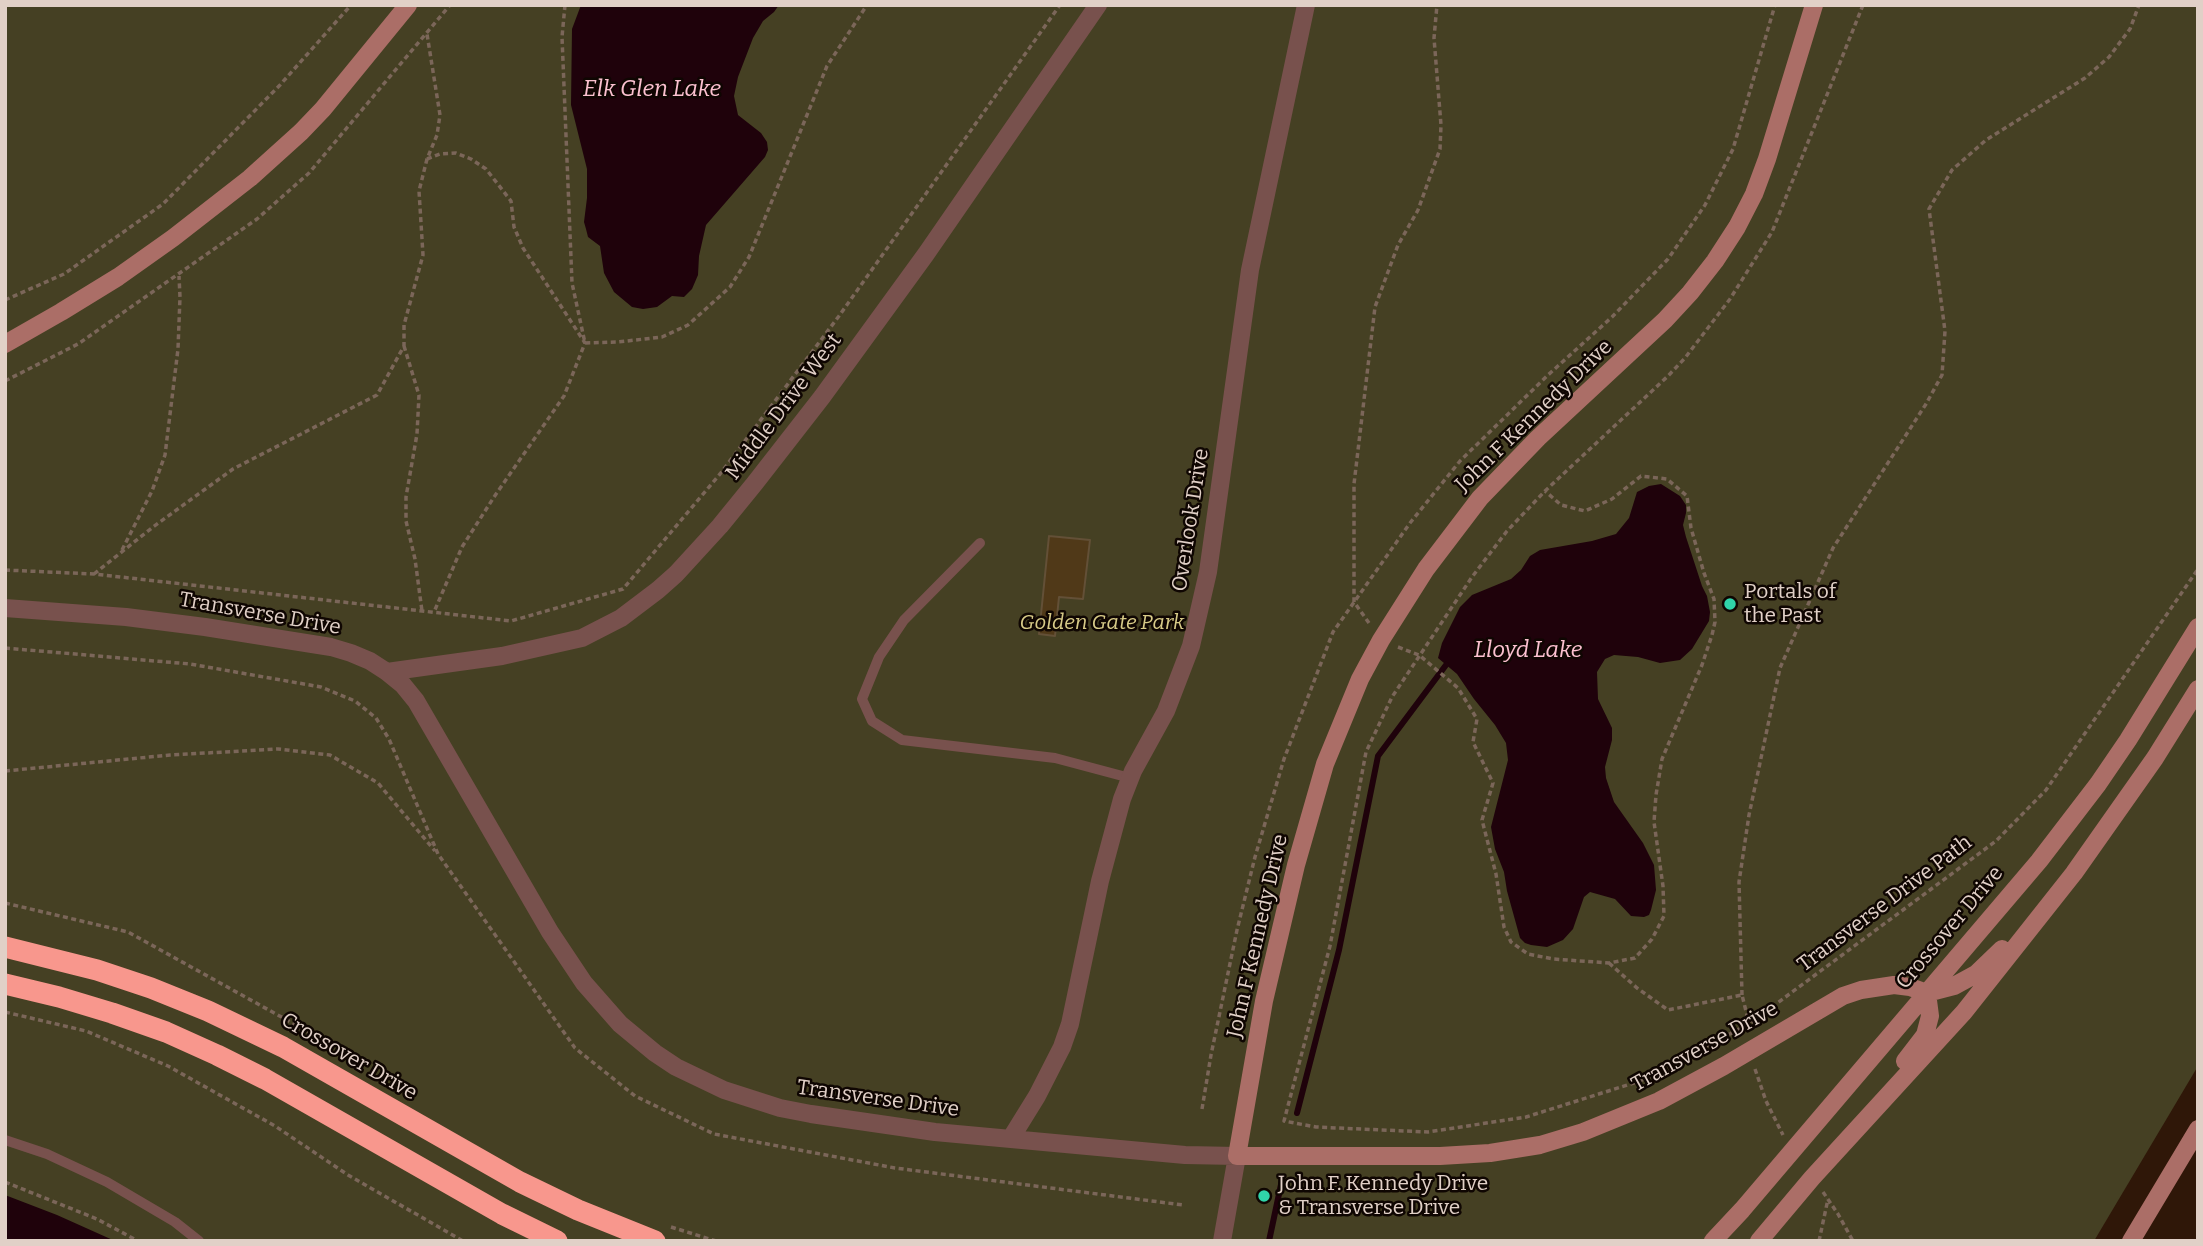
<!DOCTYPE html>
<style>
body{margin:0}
#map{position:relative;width:2203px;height:1246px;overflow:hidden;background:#2f1708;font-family:Bitter,serif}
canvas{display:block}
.frame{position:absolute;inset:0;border:7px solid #e1d0c7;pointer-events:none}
</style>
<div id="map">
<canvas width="2203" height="1246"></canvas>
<div class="frame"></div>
</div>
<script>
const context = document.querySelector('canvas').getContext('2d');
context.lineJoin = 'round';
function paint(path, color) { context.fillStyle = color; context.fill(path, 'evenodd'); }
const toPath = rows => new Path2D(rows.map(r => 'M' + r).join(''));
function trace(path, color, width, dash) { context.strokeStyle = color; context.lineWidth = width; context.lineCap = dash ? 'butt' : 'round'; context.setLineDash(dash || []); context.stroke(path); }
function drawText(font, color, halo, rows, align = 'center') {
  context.font = font + ' Bitter,serif'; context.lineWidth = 5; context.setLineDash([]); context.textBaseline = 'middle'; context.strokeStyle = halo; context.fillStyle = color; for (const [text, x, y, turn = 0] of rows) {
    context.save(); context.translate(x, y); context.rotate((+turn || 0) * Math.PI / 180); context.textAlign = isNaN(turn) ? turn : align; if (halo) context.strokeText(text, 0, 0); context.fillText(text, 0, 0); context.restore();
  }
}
const green = toPath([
 [5,5,2198,5,2198,1066,2094,1241,5,1241]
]);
const water = toPath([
 [581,5,779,5,774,12,763,21,753,38,738,77,734,96,738,115,761,133,767,142,768,150,765,157,706,225,699,256,698,275,692,289,684,297,672,296,657,307,643,309,632,307,614,292,604,273,600,246,588,237,586,229,584,222,587,198,587,169,571,105,572,29],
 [1661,484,1680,496,1686,505,1686,513,1683,525,1686,537,1702,586,1707,596,1710,612,1709,621,1692,649,1680,660,1660,663,1638,657,1614,655,1605,659,1597,672,1598,699,1612,728,1612,740,1605,767,1606,778,1614,802,1643,843,1654,865,1656,890,1651,910,1649,915,1644,917,1631,916,1615,899,1590,892,1584,897,1573,929,1563,940,1547,947,1531,945,1525,943,1520,938,1507,891,1504,872,1495,849,1491,827,1508,760,1506,743,1495,725,1474,699,1457,674,1438,658,1442,643,1460,607,1472,595,1511,579,1521,570,1530,556,1540,550,1592,541,1616,534,1629,518,1637,492,1649,486],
 [5,1195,57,1215,115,1241,5,1241]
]);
const stream = toPath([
 [1297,1113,1339,950,1378,756,1446,665],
 [1269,1241,1282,1180]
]);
const building = toPath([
 [1049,536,1090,540,1083,599,1059,597,1055,636,1039,634,1049,536]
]);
const path = toPath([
 [565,5,562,37,572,283,585,343,618,342,662,337,688,325,730,287,749,257,827,66,867,5],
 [1863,5,1772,232,1730,299,1685,358,1668,376,1545,491,1507,531,1472,577,1392,697,1366,752,1330,946,1284,1121,1316,1127,1428,1132,1526,1117,1640,1081,1749,1024,1996,841,2046,790,2198,569],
 [427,159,440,154,456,153,471,159,486,169,511,201,514,227,523,248,585,343,564,396,494,497,462,547,434,612],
 [5,300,64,274,163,204,280,85,351,5],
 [404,346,419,395,417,434,406,497,406,521,415,559,422,611],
 [5,381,78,344,257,219,309,173,450,5],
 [122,550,152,491,165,455,178,349,180,297,179,276],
 [5,570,94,574,511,621,623,589,720,474,839,316,1060,5],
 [94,574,153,527,233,469,377,395,404,346,404,325,423,255,419,191,427,159,437,135,440,115,427,34],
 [1369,623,1354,602,1354,484,1375,307,1398,245,1418,210,1440,149,1441,125,1434,38,1437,5],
 [1398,647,1419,655,1458,688,1477,719,1473,742,1493,783,1482,820,1496,874,1504,927,1511,942,1528,954,1553,959,1609,963,1635,958,1652,939,1664,916,1663,886,1654,822,1656,795,1662,759,1702,665,1712,635,1715,622,1714,599,1704,573,1691,528,1687,496,1667,479,1641,476,1612,499,1585,511,1561,505,1545,491],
 [5,648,190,664,321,687,355,701,376,718,389,739,438,854,575,1048,635,1096,714,1134,895,1168,1183,1205],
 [5,771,170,755,278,749,330,755,378,783,435,851],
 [5,903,128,932,323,1040,359,1063],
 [1609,963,1637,988,1668,1010,1742,995,1749,1023],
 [1742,995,1739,882,1749,815,1780,668,1833,548,1926,404,1942,375,1945,331,1929,209,1952,170,1986,140,2085,78,2109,57,2130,29,2139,5],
 [5,1012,86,1031,168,1066,275,1126,348,1175,463,1241],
 [1755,1069,1766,1101,1783,1135],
 [1202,1109,1211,1055,1237,930,1255,857,1284,759,1333,632,1410,523,1460,461,1548,375,1612,317,1668,259,1705,205,1733,149,1775,5],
 [5,1182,97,1219,138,1241],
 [1823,1192,1838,1214,1853,1241],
 [671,1227,716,1241],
 [1819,1241,1828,1199]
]);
const lane = toPath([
 [980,543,904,620,879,657,862,699,872,721,902,740,1055,758,1130,778],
 [5,1140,47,1154,107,1182,175,1222,199,1241]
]);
const street = toPath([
 [5,608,126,617,205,627,331,647,351,653,370,661,387,672,403,685,416,701,550,932,584,983,620,1024,655,1053,676,1067,724,1090,780,1108,811,1114,935,1132,1185,1155,1237,1156,1222,1241],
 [387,672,502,656,582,638,621,618,658,590,676,574,720,526,755,483,822,397,926,254,1098,5],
 [1011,1138,1037,1096,1062,1047,1070,1024,1100,881,1122,799,1133,771,1166,711,1191,646,1208,572,1250,270,1306,5]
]);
const secondary = toPath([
 [1814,5,1767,159,1754,194,1737,227,1715,261,1690,293,1665,320,1538,438,1480,498,1426,569,1381,640,1360,679,1325,764,1296,865,1264,1001,1237,1156,1440,1156,1490,1153,1540,1145,1583,1132,1659,1101,1724,1066,1843,996,1861,990,1894,985,1910,987,1927,993],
 [5,344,61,312,118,277,173,238,250,178,301,132,323,109,408,5],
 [1905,1061,1925,1035,1930,1016,1927,993,1954,986,1976,974,2002,949],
 [1713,1241,1742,1210,2039,861,2098,784,2128,740,2198,627],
 [1759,1241,1812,1178,1964,1012,2074,873,2155,758,2198,689],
 [2131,1241,2198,1129]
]);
const highway = toPath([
 [5,947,97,970,151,988,208,1011,283,1047,520,1182,578,1210,655,1241],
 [5,984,59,997,112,1013,166,1032,217,1055,265,1079,502,1214,557,1241]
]);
const markers = [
 [1730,604,7,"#30d4a9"],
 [1264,1196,7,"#30d4a9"]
];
const streetNames = [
 ["Middle Drive West",784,407,-53],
 ["John F Kennedy Drive",1534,416,-44],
 ["Overlook Drive",1191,520,-81],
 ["Transverse Drive",260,614,10],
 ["Transverse Drive Path",1885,904,-37],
 ["Crossover Drive",1950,928,-50],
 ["John F Kennedy Drive",1258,936,-77],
 ["Transverse Drive",1705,1047,-29],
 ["Crossover Drive",349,1057,30],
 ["Transverse Drive",878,1099,8]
];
const poiNames = [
 ["Portals of",1744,592],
 ["the Past",1744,616],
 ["John F. Kennedy Drive",1278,1184],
 ["& Transverse Drive",1278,1208]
];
const parkNames = [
 ["Golden Gate Park",1102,623]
];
const waterNames = [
 ["Elk Glen Lake",652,90],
 ["Lloyd Lake",1528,651]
];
paint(green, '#454023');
paint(water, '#1f020b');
trace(stream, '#1f020b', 6);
paint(building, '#503918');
trace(building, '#635037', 2);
trace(path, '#7b6659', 3.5, [5, 3.5]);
trace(lane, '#78514d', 10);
trace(street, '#78514d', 18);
trace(secondary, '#ab6e67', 18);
trace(highway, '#f8978d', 21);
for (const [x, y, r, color] of markers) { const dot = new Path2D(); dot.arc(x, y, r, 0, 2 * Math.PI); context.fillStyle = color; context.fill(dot); trace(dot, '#0f0602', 2.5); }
drawText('21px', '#e1d0c7', '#0f0602', streetNames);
drawText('21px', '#e1d0c7', '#0f0602', poiNames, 'left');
drawText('italic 21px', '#d8cb88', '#0f0602', parkNames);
drawText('italic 23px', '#fcc1d0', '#0f0602', waterNames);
</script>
